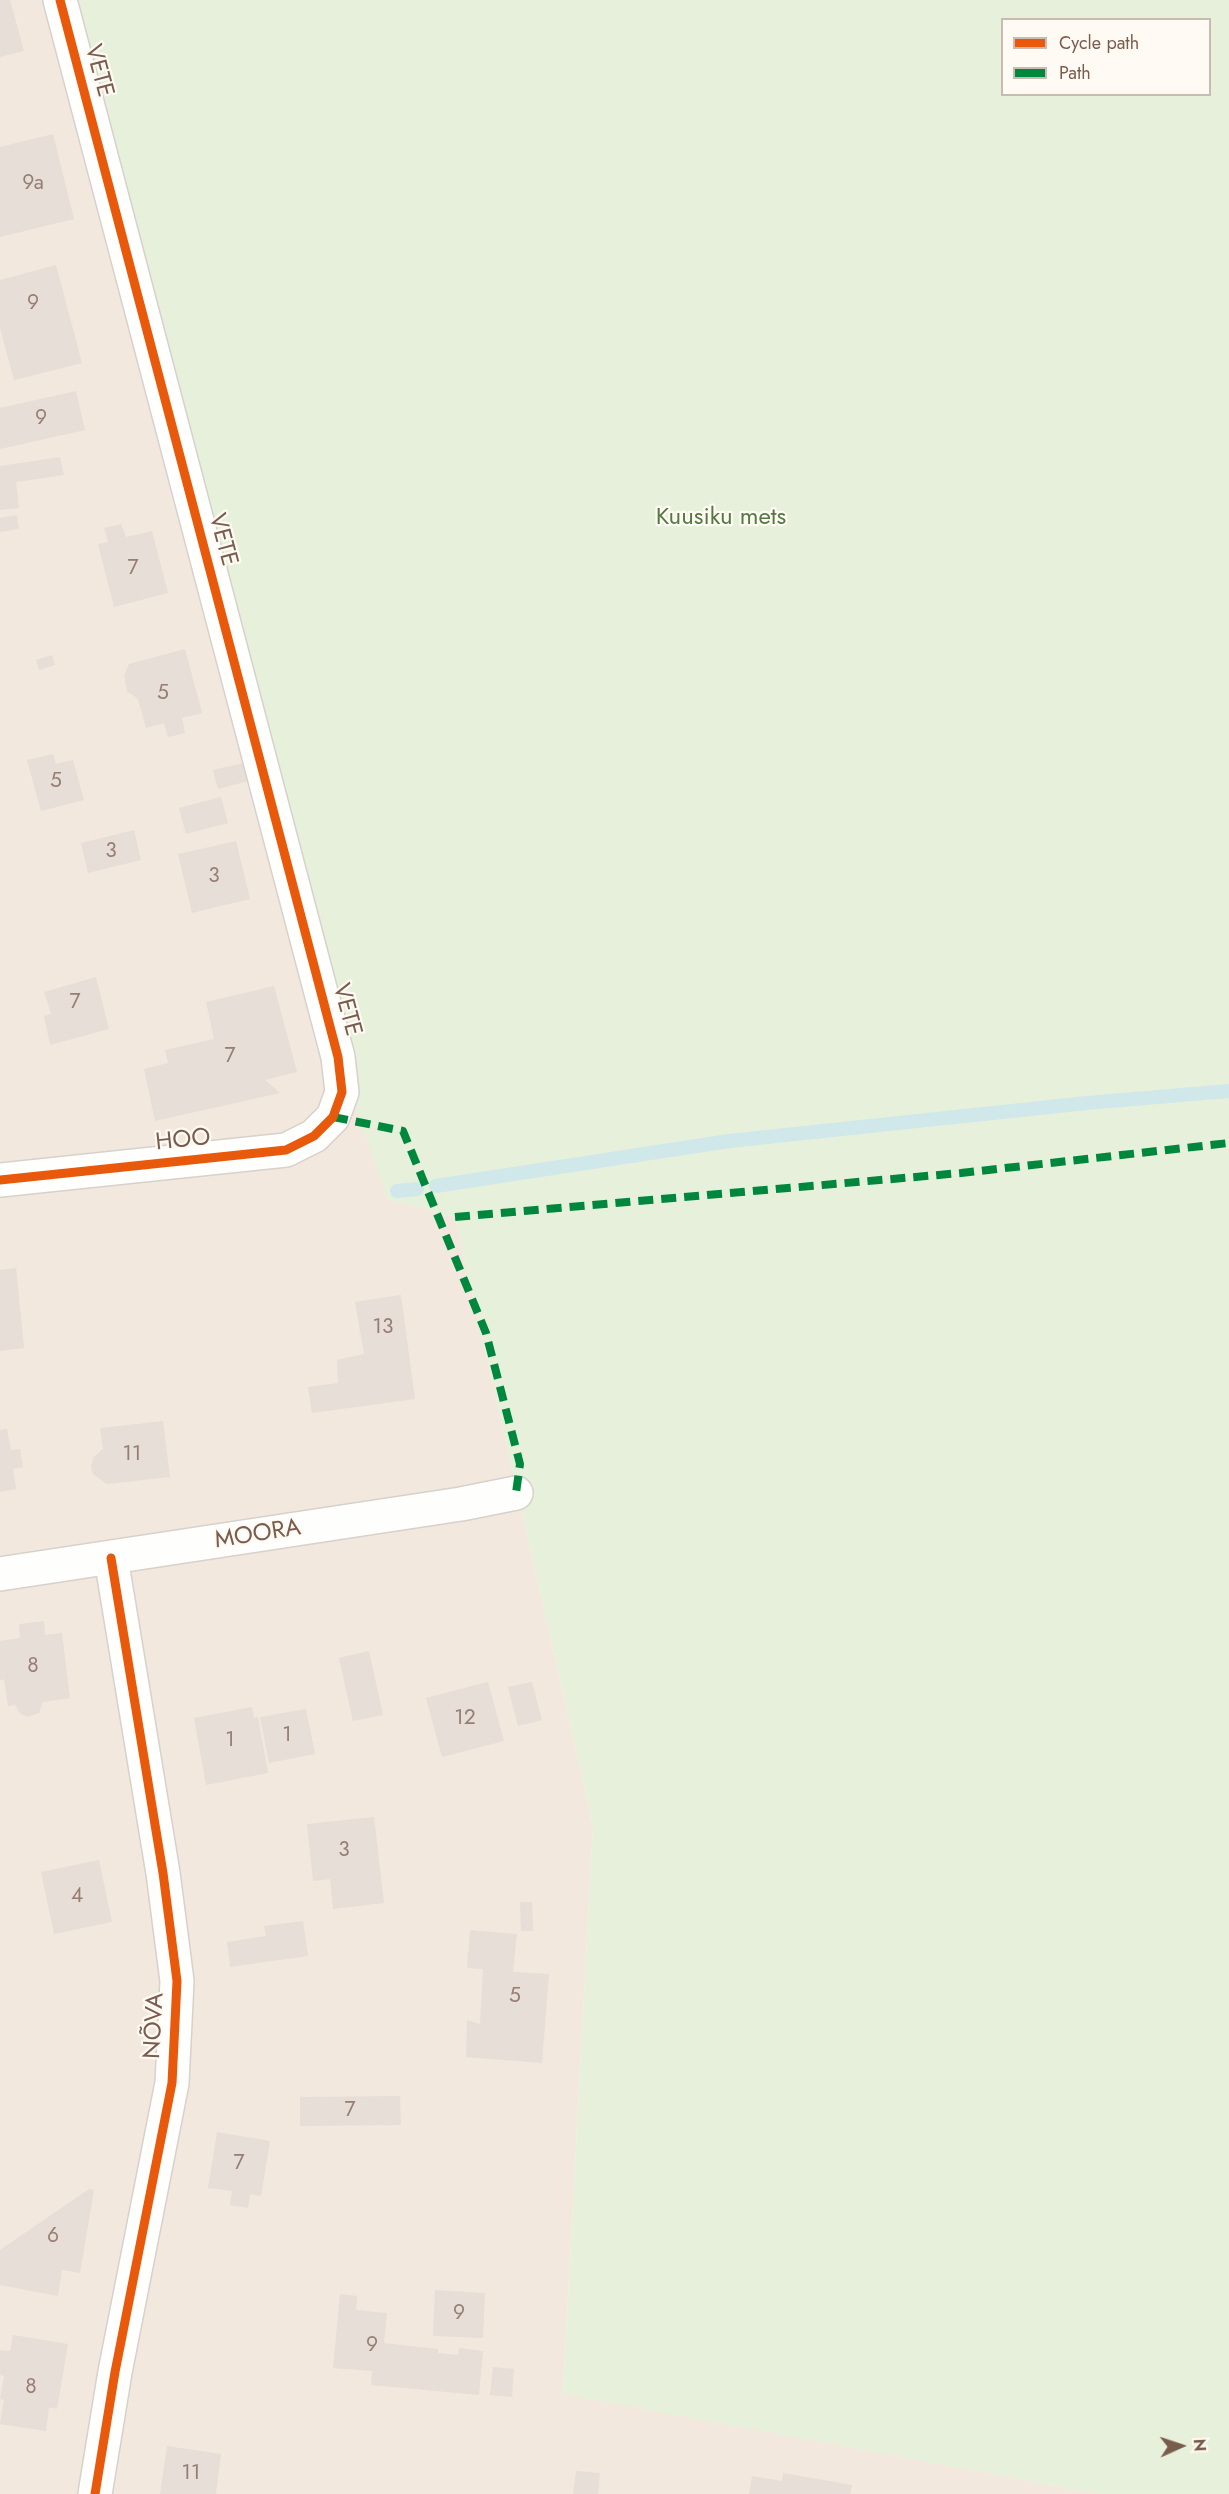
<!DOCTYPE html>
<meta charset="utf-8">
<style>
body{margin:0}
#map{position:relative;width:1229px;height:2494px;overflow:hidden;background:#f9f5f0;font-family:Jost,sans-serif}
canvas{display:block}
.legend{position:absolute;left:1001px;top:18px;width:210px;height:78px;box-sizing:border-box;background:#fffaf3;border:2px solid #cabbb1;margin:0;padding:8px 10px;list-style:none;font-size:18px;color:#7a5c4d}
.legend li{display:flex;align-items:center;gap:12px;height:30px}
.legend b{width:30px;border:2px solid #cabbb1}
.north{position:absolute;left:1151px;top:2416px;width:60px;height:60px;-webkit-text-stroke:4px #fffaf3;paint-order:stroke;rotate:87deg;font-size:16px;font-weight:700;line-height:24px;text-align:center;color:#7a5c4d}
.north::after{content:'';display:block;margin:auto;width:21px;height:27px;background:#7a5c4d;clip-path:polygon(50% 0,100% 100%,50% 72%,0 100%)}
</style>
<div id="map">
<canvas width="1229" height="2494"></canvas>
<ul class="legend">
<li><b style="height:8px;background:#e8590c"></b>Cycle path</li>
<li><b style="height:8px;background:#00873e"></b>Path</li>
</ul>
<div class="north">N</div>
</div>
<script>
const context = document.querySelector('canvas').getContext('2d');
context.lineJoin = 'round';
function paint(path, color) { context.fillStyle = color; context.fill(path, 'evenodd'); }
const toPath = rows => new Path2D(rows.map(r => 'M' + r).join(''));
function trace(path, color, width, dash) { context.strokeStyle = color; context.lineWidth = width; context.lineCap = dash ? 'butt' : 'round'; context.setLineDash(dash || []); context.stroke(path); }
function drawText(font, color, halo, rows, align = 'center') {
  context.font = font + ' Jost,sans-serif'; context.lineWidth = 4.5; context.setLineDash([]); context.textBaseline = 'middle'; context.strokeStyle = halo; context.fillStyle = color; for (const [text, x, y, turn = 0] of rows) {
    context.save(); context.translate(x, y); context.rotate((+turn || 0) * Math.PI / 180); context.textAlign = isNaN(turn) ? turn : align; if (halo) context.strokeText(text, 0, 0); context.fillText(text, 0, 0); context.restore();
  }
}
const residential = toPath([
 [0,0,60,0,387,1199,455,1217,593,1825,563,2393,1100,2494,0,2494]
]);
const green = toPath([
 [60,0,1229,0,1229,2494,1100,2494,563,2394,593,1825,455,1217,387,1199,338,1057],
 [1002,20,1210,20,1210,94,1002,94]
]);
const stream = toPath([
 [436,1186,729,1141,1087,1103,1229,1091],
 [397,1191,417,1189]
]);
const building = toPath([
 [0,0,10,0,24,51,0,57],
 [53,134,74,219,0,237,0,147],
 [56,265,82,363,14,380,0,328,0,280],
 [76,391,85,430,0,449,0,408],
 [60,457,64,475,16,482,19,508,0,510,0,466],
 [17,515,19,529,0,532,0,518],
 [121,524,126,537,152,531,168,593,114,607,98,544,108,542,104,528],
 [185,649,202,713,182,718,185,733,168,737,164,723,146,728,138,699,127,691,124,676,129,664],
 [52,655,55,665,39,670,36,660],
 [53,754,56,764,73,760,84,800,41,811,27,760],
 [243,763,248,781,218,789,213,770],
 [221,797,228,823,186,834,179,808],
 [134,830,141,860,88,873,81,843],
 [236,841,250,899,192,913,178,854],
 [96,977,109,1029,50,1045,44,1016,51,1014,44,992],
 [274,986,297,1072,265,1080,280,1093,155,1121,144,1069,168,1063,165,1050,214,1039,206,1002],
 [16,1268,24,1348,0,1351,0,1270],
 [401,1295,415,1399,312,1413,308,1387,338,1383,337,1360,364,1354,355,1302],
 [163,1421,170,1477,107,1484,93,1474,91,1467,93,1458,103,1449,100,1428],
 [7,1429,11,1450,20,1449,23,1467,13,1469,16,1489,0,1492,0,1430],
 [44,1621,45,1635,62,1633,70,1698,43,1702,39,1713,27,1717,20,1713,15,1705,8,1706,4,1679,0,1680,0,1641,20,1638,19,1624],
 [369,1651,383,1715,353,1721,339,1658],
 [488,1682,504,1741,442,1757,426,1698],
 [532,1682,542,1720,518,1726,508,1687],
 [252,1707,254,1718,258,1717,268,1773,206,1785,194,1718],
 [306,1709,315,1754,269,1763,260,1717],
 [374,1817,384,1903,333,1909,330,1879,313,1881,307,1824],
 [99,1860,112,1922,54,1934,41,1872],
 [520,1902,532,1902,533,1931,521,1931],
 [303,1921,308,1956,230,1967,227,1942,266,1936,264,1926],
 [470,1930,517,1934,513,1972,549,1974,542,2063,466,2057,467,2020,480,2024,483,1969,467,1968],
 [400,2096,401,2125,300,2126,300,2097],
 [217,2132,270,2141,261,2196,250,2194,248,2208,230,2205,232,2191,208,2188],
 [89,2189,94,2190,80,2273,62,2270,58,2296,0,2285,0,2250],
 [435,2290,485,2293,483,2338,433,2336],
 [340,2294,357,2296,356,2310,387,2313,384,2343,438,2349,438,2353,458,2355,459,2348,483,2351,479,2395,371,2385,372,2371,333,2368],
 [13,2335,68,2344,57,2409,49,2407,46,2431,0,2424,4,2400,0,2399,4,2376,0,2375,0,2350,10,2351],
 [493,2367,514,2369,512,2397,490,2395],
 [167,2446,221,2454,216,2494,160,2494],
 [576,2471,600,2473,598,2494,573,2494],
 [783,2473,852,2485,850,2494,749,2494,752,2476,782,2481]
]);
const minor = toPath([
 [0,1180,286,1150,314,1136,333,1117,342,1092,338,1057,60,0],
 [0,1574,461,1504,516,1493],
 [95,2494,115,2372,172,2083,177,1981,163,1873,111,1558]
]);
const quiet = toPath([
 [333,1117,403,1131,486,1333,520,1464,516,1493],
 [455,1217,961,1173,1229,1143]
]);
const cycleway = toPath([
 [0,1180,286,1150,314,1136,333,1117,342,1092,338,1057,60,0],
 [95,2494,115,2372,172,2083,177,1981,163,1873,111,1558]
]);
const numberNames = [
 ["9a",33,184],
 ["9",33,304],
 ["9",41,419],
 ["7",133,569],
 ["5",163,694],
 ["5",56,782],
 ["3",111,852],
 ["3",214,877],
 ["7",75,1003],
 ["7",230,1057],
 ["13",383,1328],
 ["11",132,1455],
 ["8",33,1667],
 ["12",465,1719],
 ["1",287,1736],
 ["1",230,1741],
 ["3",344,1851],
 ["4",77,1897],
 ["5",515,1997],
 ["7",350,2111],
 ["7",239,2164],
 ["6",53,2237],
 ["9",459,2314],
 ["9",372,2346],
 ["8",31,2388],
 ["11",191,2474]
];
const streetNames = [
 ["VETE",98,71,75],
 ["VETE",222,540,75],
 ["VETE",346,1010,75],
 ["HOO",183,1141,-6],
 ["MOORA",258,1535,-9],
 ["NÕVA",155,2026,-87]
];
const parkNames = [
 ["Kuusiku mets",721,518]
];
paint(residential, '#f2e8de');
paint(green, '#e7f0db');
trace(stream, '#d0e8ea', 14);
paint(building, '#e6ded7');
trace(minor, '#d7d1cb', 36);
trace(minor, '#fefefd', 33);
trace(quiet, '#00873e', 8, [15, 8]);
trace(cycleway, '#e8590c', 9);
drawText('21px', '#977e72', null, numberNames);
drawText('24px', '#7a5c4d', '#fffaf3', streetNames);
drawText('24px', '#537a41', '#fffaf3', parkNames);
</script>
